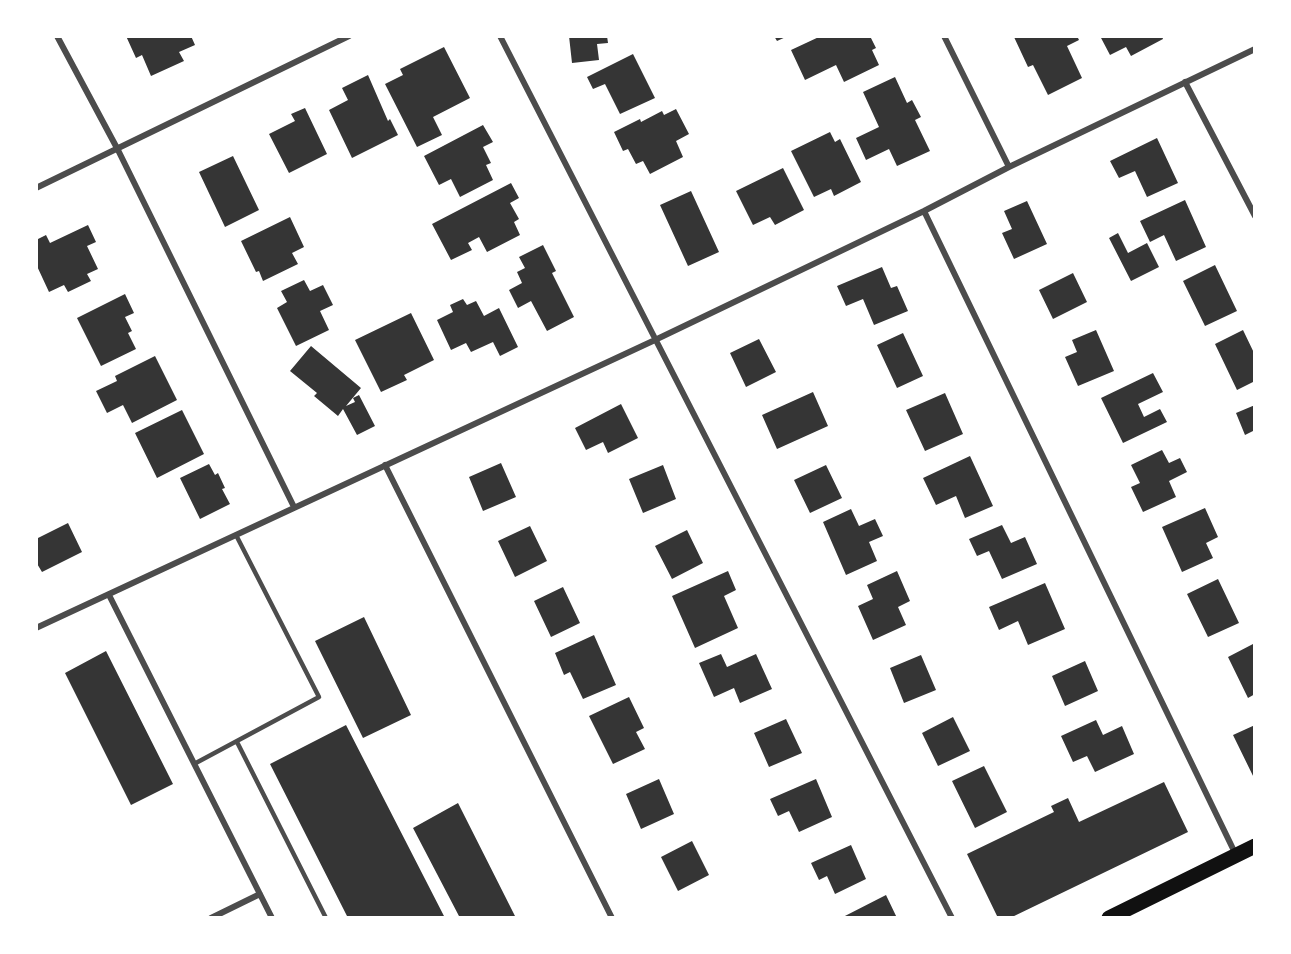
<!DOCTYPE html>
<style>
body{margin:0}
#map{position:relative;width:1291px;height:954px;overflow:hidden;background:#fff;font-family:"Times New Roman",serif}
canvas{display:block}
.frame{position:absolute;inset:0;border:38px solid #fff;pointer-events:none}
</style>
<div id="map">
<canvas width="1291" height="954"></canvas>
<div class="frame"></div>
</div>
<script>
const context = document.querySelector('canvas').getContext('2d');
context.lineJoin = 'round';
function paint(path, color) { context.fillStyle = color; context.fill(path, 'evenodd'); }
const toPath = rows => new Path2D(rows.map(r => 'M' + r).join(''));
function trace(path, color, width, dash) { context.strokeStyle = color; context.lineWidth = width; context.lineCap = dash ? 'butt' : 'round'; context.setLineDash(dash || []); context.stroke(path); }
const building = toPath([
 [126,36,191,36,195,45,179,52,184,61,151,76,142,55,136,58],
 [569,36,607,36,608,43,597,44,599,60,572,63],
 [774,36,788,36,777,41],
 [821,36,870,36,876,48,872,50,879,65,844,82,836,65,805,80,791,50],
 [1016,36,1077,36,1079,40,1067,46,1082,78,1048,95,1033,65,1028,67,1014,37],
 [1100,36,1162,36,1163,39,1131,56,1126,47,1110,55],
 [444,47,470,98,433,117,442,135,417,147,385,84,403,75,400,69],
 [633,54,655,98,620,114,605,84,593,89,587,77],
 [368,75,388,121,390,119,398,135,352,158,329,110,348,100,342,88],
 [895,77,907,103,912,100,921,117,915,120,930,151,897,166,889,149,866,160,856,138,879,127,863,92],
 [305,108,327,154,289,173,269,134,295,121,291,114],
 [676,109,689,134,676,141,683,157,650,174,643,161,636,164,628,149,623,151,614,132,640,119,641,122,662,111,664,115],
 [483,125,493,142,483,147,491,163,486,165,493,180,460,197,451,179,439,185,424,156],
 [830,132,835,142,840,139,861,182,834,196,831,189,814,197,791,151],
 [1157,138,1178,183,1147,197,1135,171,1119,178,1110,161],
 [233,156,259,210,225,227,199,172],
 [783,168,804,210,775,225,770,217,753,225,736,191],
 [511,183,519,198,510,203,519,219,514,222,520,235,487,252,479,237,468,243,472,250,451,260,432,224],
 [691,191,719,252,688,266,660,205],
 [1185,200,1206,247,1176,261,1164,235,1150,242,1140,221],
 [1027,201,1047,244,1014,259,1002,233,1012,229,1004,211],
 [290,217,304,247,292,253,298,264,263,281,259,271,256,272,241,241],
 [88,225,96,242,87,246,98,269,87,274,91,281,68,292,64,285,49,292,36,264,36,240,46,235,50,243],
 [1118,233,1128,253,1147,243,1159,267,1131,281,1109,238],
 [543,245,556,271,552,273,574,317,547,331,531,301,518,308,509,290,522,283,517,272,525,268,519,257],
 [1215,265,1237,311,1205,326,1183,281],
 [882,267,891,288,897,286,908,311,874,325,863,299,846,306,837,286],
 [1073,273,1087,302,1053,319,1039,290],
 [304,280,310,291,323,285,333,305,320,311,329,330,296,346,277,308,287,302,281,291],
 [125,294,134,313,125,317,132,331,128,333,136,349,101,366,77,318],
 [463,299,467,305,476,301,484,316,499,308,518,347,500,356,493,342,471,352,466,343,451,350,437,320,453,312,450,305],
 [411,313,434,360,404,375,407,380,381,392,355,340],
 [1096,330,1114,371,1078,386,1065,357,1077,352,1072,340],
 [1243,330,1255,355,1255,381,1237,390,1215,344],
 [903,333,923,376,897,388,877,345],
 [759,339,776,372,746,387,730,353],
 [311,346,361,388,346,406,355,402,353,398,359,395,375,426,357,435,343,409,338,416,314,396,317,393,290,371],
 [155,356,177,400,132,423,123,405,107,413,96,391,117,381,115,376],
 [1153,373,1163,392,1138,404,1144,417,1160,409,1167,422,1123,443,1101,398],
 [813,392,828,426,777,449,762,415],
 [945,393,963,434,925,451,906,410],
 [621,404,638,438,608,453,603,442,586,450,575,428],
 [1255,405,1255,430,1245,435,1236,413],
 [182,410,204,454,157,478,135,433],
 [1162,450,1169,463,1180,458,1187,472,1169,481,1176,497,1143,512,1131,487,1140,483,1131,465],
 [970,456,993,506,965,518,956,496,936,505,923,478],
 [501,463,516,497,483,511,469,477],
 [209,464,215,475,218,473,225,488,222,489,230,504,200,519,180,478],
 [663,465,676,499,643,513,629,479],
 [826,465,842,498,810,513,794,480],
 [1205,508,1218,537,1206,543,1213,558,1182,572,1162,527],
 [851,509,859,526,875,519,883,536,869,542,877,561,846,575,823,522],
 [68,523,82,552,42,572,36,562,36,539],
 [1002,525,1011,543,1025,537,1037,564,1002,579,989,551,977,556,969,539],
 [530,526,547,561,515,577,498,541],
 [687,530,703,563,672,579,655,546],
 [728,571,736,590,724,596,738,628,695,648,672,596],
 [897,571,910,601,898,607,906,625,873,640,858,606,873,599,867,585],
 [1218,579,1239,623,1208,637,1187,594],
 [1045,583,1065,629,1028,645,1018,621,999,630,989,607],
 [563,587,580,623,551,637,534,601],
 [364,617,411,715,363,738,315,641],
 [594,635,616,685,583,699,570,672,564,675,555,653],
 [1253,644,1255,647,1255,694,1248,698,1228,657],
 [106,651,173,784,131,805,65,673],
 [721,654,727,667,756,654,772,689,740,703,734,688,714,697,699,663],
 [921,655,936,690,904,703,890,668],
 [1085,661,1098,691,1065,706,1052,676],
 [629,697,644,728,636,732,645,749,613,764,589,716],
 [953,717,970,751,938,766,922,733],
 [786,719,802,753,769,767,754,733],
 [1096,720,1103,735,1122,726,1134,754,1095,772,1087,756,1073,762,1061,736],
 [346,725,445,918,348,918,270,764],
 [1255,725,1255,780,1233,735],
 [984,766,1007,812,975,828,952,781],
 [659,779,674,814,641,829,626,794],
 [816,779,832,817,799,832,789,811,778,816,770,799],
 [1164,782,1188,832,1010,918,998,918,967,854,1054,812,1051,806,1068,798,1079,822],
 [458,803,516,918,460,918,413,828],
 [692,841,709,875,678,891,661,857],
 [851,845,866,879,835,894,827,876,819,880,811,863],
 [886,895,897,918,841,918]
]);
const service = toPath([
 [237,742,326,918],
 [194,764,319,697,236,535]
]);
const minor = toPath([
 [57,36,118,150,294,507],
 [500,36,952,918],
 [944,36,1009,167],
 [1185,82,1255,216],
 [36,188,349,36],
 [924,211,1236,855],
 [385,465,612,918],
 [109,595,272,918],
 [36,628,655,340,924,211,1009,167,1255,49],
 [211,918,260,894]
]);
const primary = toPath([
 [1109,918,1255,846]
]);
paint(building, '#353535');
trace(service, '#4c4c4c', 4.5);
trace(minor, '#4c4c4c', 6);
trace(primary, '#111', 15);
</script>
